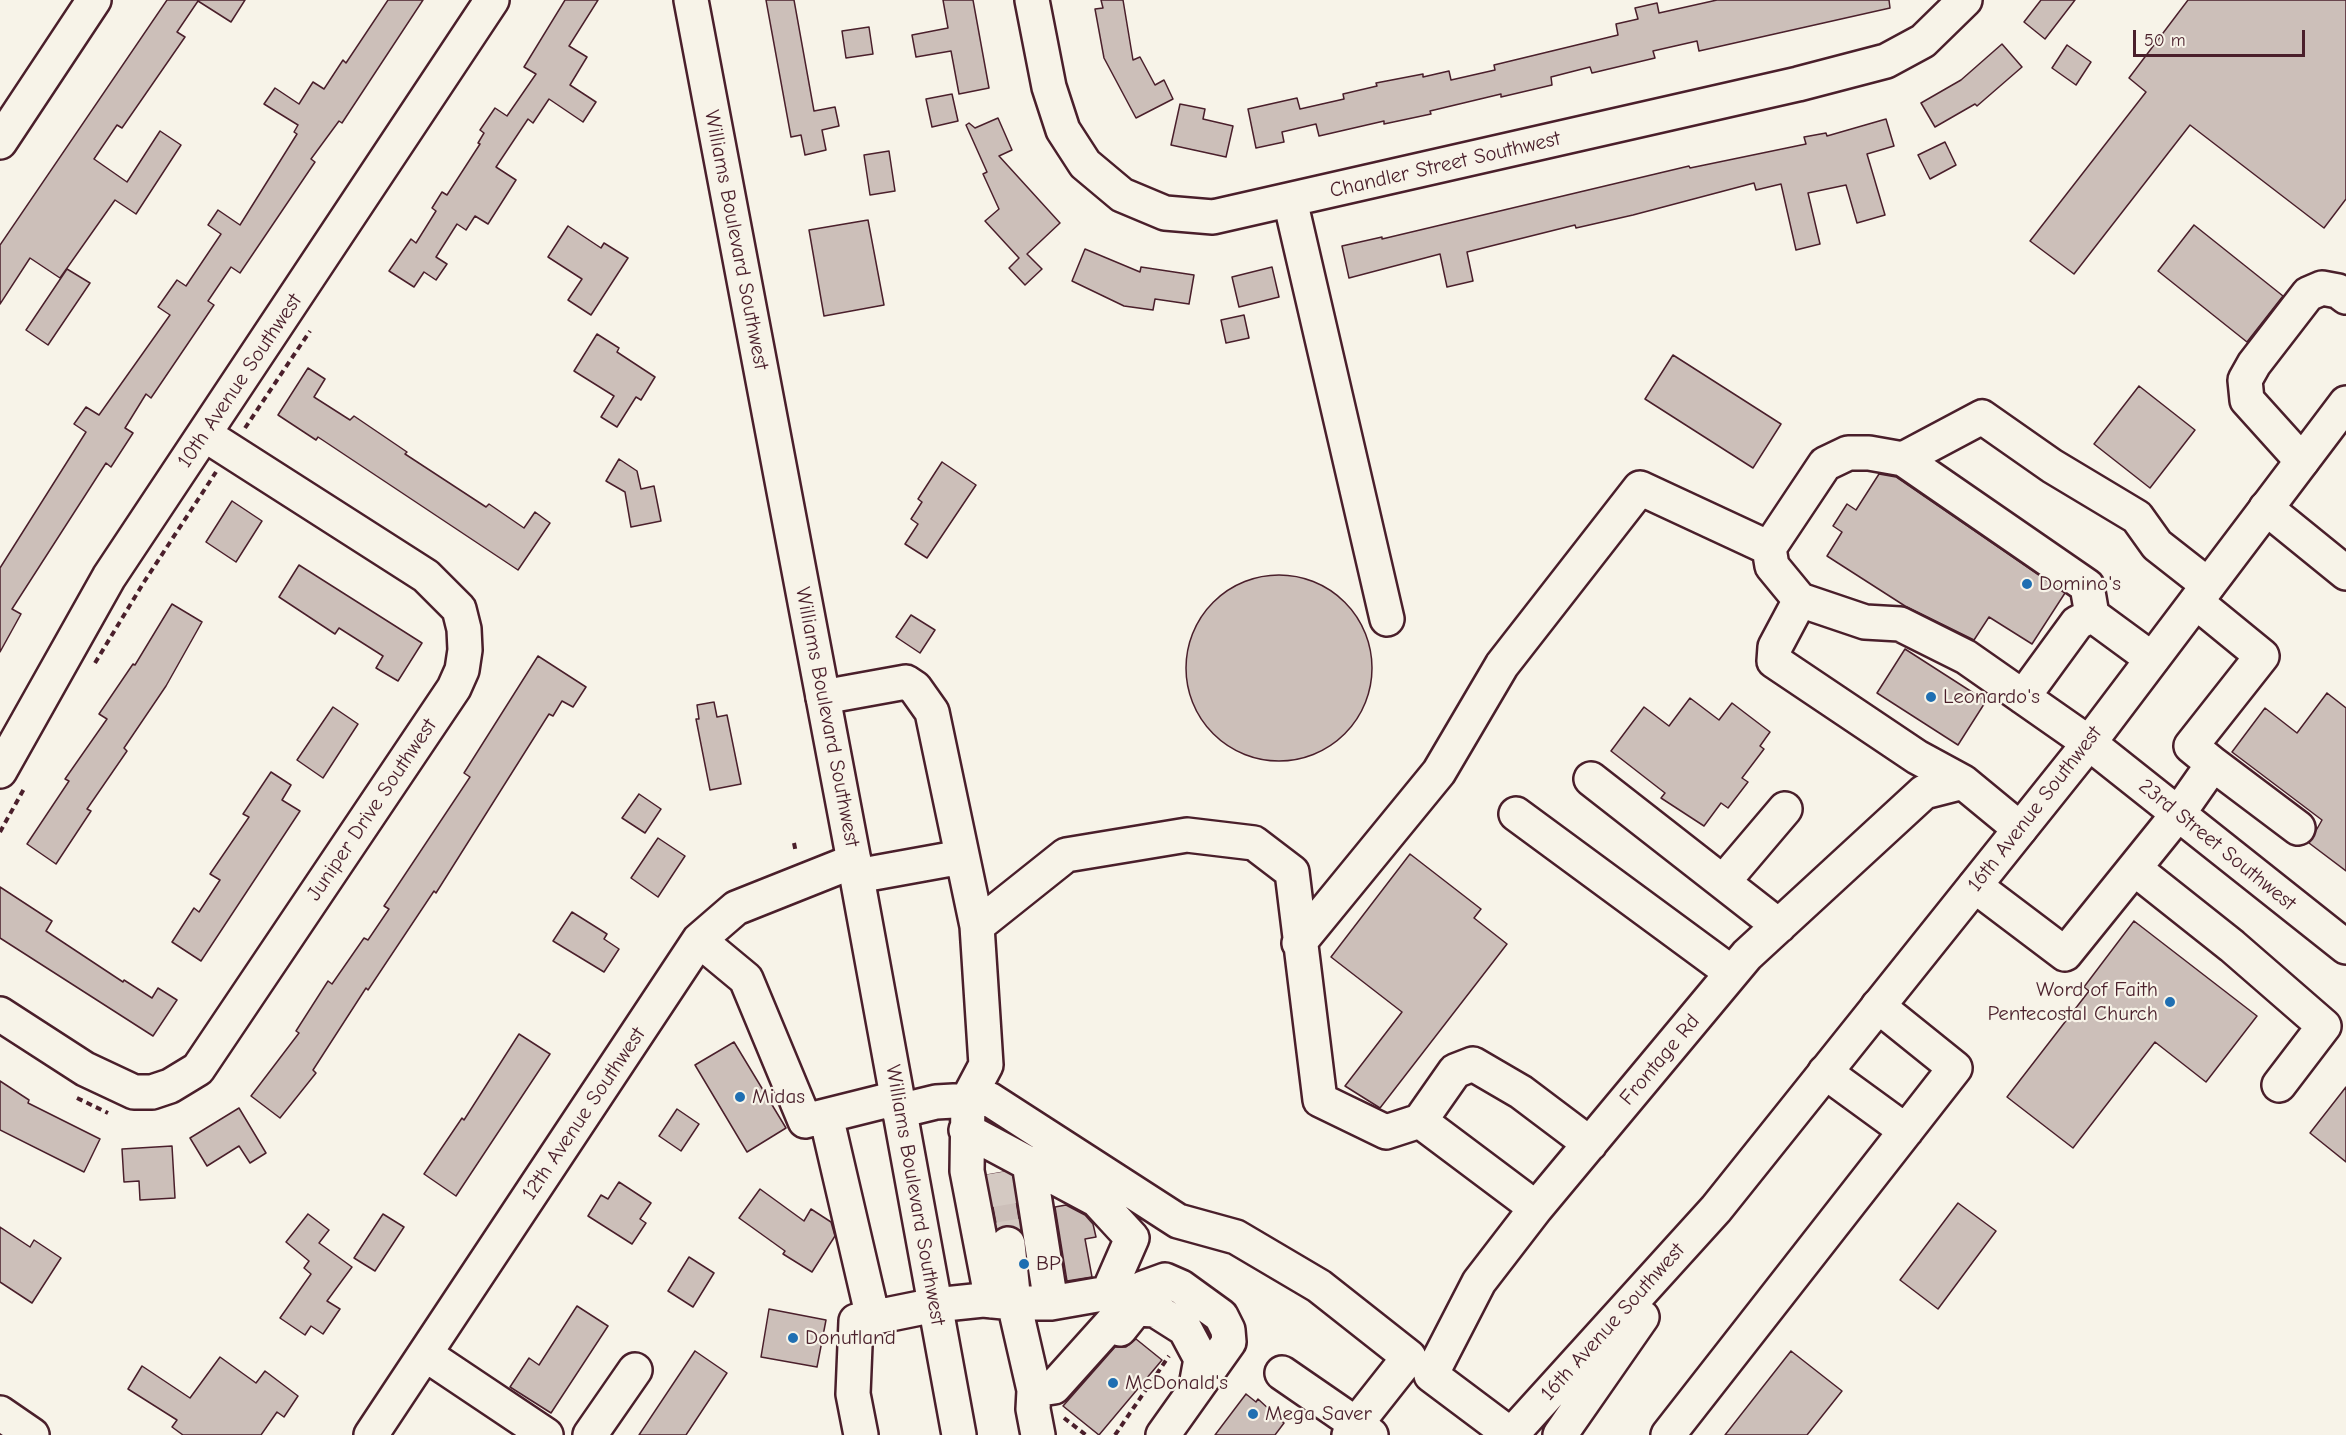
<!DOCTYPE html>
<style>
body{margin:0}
#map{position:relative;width:2346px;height:1435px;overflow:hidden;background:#f7f3e8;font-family:"Comic Neue",sans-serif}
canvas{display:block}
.scale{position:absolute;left:2133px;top:30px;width:172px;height:27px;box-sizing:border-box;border:3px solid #4a1f2b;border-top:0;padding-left:8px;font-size:18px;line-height:21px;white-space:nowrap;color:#4a1f2b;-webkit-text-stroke:4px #f7f3e8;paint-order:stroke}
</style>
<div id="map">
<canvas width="2346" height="1435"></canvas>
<div class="scale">50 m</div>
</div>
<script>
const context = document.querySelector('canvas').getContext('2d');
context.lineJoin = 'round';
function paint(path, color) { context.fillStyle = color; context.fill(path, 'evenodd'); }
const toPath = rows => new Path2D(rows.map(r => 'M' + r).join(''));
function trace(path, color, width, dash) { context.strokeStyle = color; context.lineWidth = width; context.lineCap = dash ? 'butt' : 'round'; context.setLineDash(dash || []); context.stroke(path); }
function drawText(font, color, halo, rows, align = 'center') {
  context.font = font + ' "Comic Neue",sans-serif'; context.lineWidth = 4.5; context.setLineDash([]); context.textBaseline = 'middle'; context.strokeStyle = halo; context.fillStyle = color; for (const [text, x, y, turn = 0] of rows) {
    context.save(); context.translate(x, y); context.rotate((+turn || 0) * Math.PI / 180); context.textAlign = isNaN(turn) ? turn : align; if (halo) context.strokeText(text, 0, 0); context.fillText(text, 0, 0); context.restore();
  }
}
const building = toPath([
 [167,0,245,0,231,22,198,1,177,32,185,37,122,128,117,125,94,159,127,182,160,131,181,145,136,214,115,200,60,278,30,258,0,304,0,245,167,0],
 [388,0,423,0,342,123,339,121,311,159,315,162,240,273,231,267,208,301,214,305,151,398,146,394,125,428,133,433,111,467,106,463,12,609,21,614,0,652,0,568,86,432,74,424,86,407,99,415,170,315,158,307,177,280,186,286,221,234,208,225,218,210,240,225,297,134,294,132,298,125,264,104,275,88,299,104,313,82,324,89,343,60,346,63,388,0],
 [565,0,598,0,569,46,587,57,570,85,596,102,583,122,549,99,533,123,528,119,496,167,516,180,488,224,475,216,466,230,457,224,436,257,447,264,436,280,424,272,414,287,389,271,411,239,416,243,436,211,432,208,442,192,447,195,480,144,478,143,484,133,480,130,495,108,507,116,536,74,524,67,565,0],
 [766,0,794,0,814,111,835,107,839,126,822,130,826,150,805,155,801,135,791,137,766,0],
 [943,0,973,0,989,88,959,94,951,51,916,57,912,35,948,28,943,0],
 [1101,0,1123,0,1133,60,1140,57,1155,85,1164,80,1173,99,1136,118,1104,58,1095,9,1103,8,1101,0],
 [1717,0,1889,0,1890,8,1699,51,1697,41,1653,51,1655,58,1592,73,1590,67,1551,77,1552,85,1501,97,1501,94,1430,111,1431,114,1384,124,1384,121,1319,136,1316,124,1282,132,1284,142,1256,148,1248,109,1297,98,1300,109,1344,99,1343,94,1377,86,1376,83,1423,74,1423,77,1449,71,1451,80,1495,70,1494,65,1618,35,1616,24,1638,19,1635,8,1657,3,1659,13,1717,0],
 [2041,0,2075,0,2045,39,2024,22,2041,0],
 [2188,0,2346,0,2346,199,2324,228,2190,125,2074,274,2030,241,2146,92,2129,78,2188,0],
 [869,27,873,54,846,58,842,31,869,27],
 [2002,44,2022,67,1977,106,1975,104,1935,127,1921,103,1961,80,2002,44],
 [2067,45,2091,62,2076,85,2052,68,2067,45],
 [952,94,958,121,932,127,926,99,952,94],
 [1180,104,1205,109,1203,119,1233,126,1226,157,1171,145,1180,104],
 [998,118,1012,150,999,156,1060,223,1027,254,1042,269,1025,285,1009,268,1019,258,985,221,999,209,983,174,987,172,966,125,969,123,975,128,998,118],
 [1886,119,1894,146,1867,154,1885,215,1857,223,1846,185,1808,193,1820,244,1796,250,1781,184,1756,190,1754,183,1633,215,1576,228,1575,225,1467,252,1473,281,1447,287,1440,254,1349,278,1342,246,1382,237,1382,239,1689,166,1690,168,1806,144,1804,137,1826,133,1827,136,1886,119],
 [1945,142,1956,165,1930,179,1918,155,1945,142],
 [889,151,895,191,870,195,864,155,889,151],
 [868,220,884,305,824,316,809,230,868,220],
 [2194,225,2283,296,2247,342,2158,271,2194,225],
 [568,226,601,248,604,243,628,258,591,315,568,300,582,279,548,257,568,226],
 [1085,249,1140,272,1141,267,1194,275,1189,304,1155,299,1153,310,1124,306,1072,281,1085,249],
 [1272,267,1279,297,1239,307,1232,277,1272,267],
 [67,269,90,283,48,345,26,330,67,269],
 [1244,315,1249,338,1226,343,1221,320,1244,315],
 [597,334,619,348,617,352,655,377,641,400,636,397,617,427,601,417,614,396,574,371,597,334],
 [1673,355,1781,424,1753,468,1645,399,1673,355],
 [308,368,325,379,314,397,350,420,354,416,407,452,405,454,486,507,489,504,524,528,535,512,550,523,518,570,318,437,316,440,278,415,308,368],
 [2139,386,2195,430,2150,488,2094,444,2139,386],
 [619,459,637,471,641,489,654,486,661,521,631,527,625,492,606,481,619,459],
 [942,462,976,485,927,558,905,544,918,524,911,519,922,502,918,499,942,462],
 [1879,474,1896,477,2065,593,2032,644,1989,617,1974,640,1905,606,1827,556,1842,532,1833,526,1847,504,1856,510,1879,474],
 [232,501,262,521,236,562,206,542,232,501],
 [299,565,422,643,398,681,376,668,383,656,339,628,335,634,279,597,299,565],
 '1186 668a93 93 0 1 1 186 0a93 93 0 1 1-186 0Z',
 [172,604,202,622,166,686,124,748,127,751,87,809,91,811,56,864,27,844,69,781,65,779,107,719,99,714,133,664,135,665,172,604],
 [911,615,935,630,920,653,896,637,911,615],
 [1905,649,1986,701,1958,745,1877,693,1905,649],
 [538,656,586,687,573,707,562,701,553,716,549,714,436,893,434,891,368,990,366,988,313,1070,316,1073,280,1118,251,1096,299,1033,296,1031,328,981,332,984,364,938,368,940,389,909,384,906,470,777,464,773,538,656],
 [2327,693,2346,708,2346,871,2309,843,2322,820,2232,752,2265,708,2297,733,2327,693],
 [1690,698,1719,720,1732,703,1770,732,1760,746,1764,749,1742,778,1748,782,1728,808,1721,803,1704,826,1661,798,1665,793,1611,751,1644,707,1669,726,1690,698],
 [714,702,717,717,727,715,741,784,710,790,696,719,699,719,697,705,714,702],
 [333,707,358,724,323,778,297,760,333,707],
 [271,772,291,785,282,800,300,811,201,961,172,942,194,908,199,912,220,880,210,874,249,817,243,814,271,772],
 [639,794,661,809,645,833,622,818,639,794],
 [658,838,685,856,658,897,631,878,658,838],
 [1410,854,1481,909,1474,918,1507,944,1380,1108,1345,1086,1402,1012,1331,957,1410,854],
 [0,887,52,921,46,931,123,982,124,980,152,998,158,988,177,1000,153,1036,0,938,0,887],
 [572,912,607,934,604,939,619,949,604,972,553,941,572,912],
 [2134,921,2257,1016,2206,1082,2155,1042,2073,1148,2007,1097,2089,991,2084,987,2134,921],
 [519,1034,550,1054,456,1196,424,1174,462,1118,464,1120,519,1034],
 [734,1042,786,1128,747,1152,695,1065,734,1042],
 [0,1081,29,1100,28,1103,100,1139,84,1172,0,1130,0,1081],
 [2346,1087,2346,1162,2310,1133,2346,1087],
 [239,1108,266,1153,250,1163,239,1146,207,1166,190,1138,239,1108],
 [677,1109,699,1124,681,1151,659,1136,677,1109],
 [172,1146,175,1198,140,1200,139,1181,124,1182,122,1149,172,1146],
 [1004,1172,1012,1176,1021,1231,1007,1225,997,1229,987,1175,1004,1172],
 [619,1182,651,1203,640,1219,646,1223,632,1244,588,1216,601,1195,608,1199,619,1182],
 [760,1189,804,1221,811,1209,831,1222,835,1236,812,1272,783,1254,785,1251,739,1218,760,1189],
 [1958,1203,1996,1231,1938,1309,1900,1280,1958,1203],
 [1066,1205,1085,1215,1093,1224,1096,1237,1085,1239,1092,1277,1067,1281,1055,1207,1066,1205],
 [308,1214,329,1230,319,1243,352,1267,327,1301,340,1309,323,1334,311,1326,305,1335,280,1318,311,1274,304,1268,309,1261,286,1242,308,1214],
 [383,1214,404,1227,375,1271,354,1258,383,1214],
 [0,1227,30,1247,34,1240,61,1258,32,1303,0,1282,0,1227],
 [689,1257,714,1273,693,1307,668,1291,689,1257],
 [577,1306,608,1326,551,1413,510,1387,529,1358,539,1365,577,1306],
 [769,1309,826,1320,817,1367,761,1357,769,1309],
 [1136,1339,1162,1360,1099,1435,1063,1406,1115,1347,1126,1347,1136,1339],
 [695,1351,727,1373,686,1435,639,1435,695,1351],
 [1791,1351,1842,1391,1807,1435,1725,1435,1791,1351],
 [220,1357,256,1383,265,1371,298,1396,284,1417,277,1412,261,1435,183,1435,172,1427,177,1420,128,1389,142,1366,190,1398,220,1357],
 [1246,1394,1256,1402,1258,1399,1284,1423,1275,1435,1215,1435,1246,1394]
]);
const minorTunnel = toPath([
 [996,1173,1008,1244]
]);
const path = toPath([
 [245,428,310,331],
 [95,663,144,582,216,472],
 [0,832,25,787],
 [794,843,796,853],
 [77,1098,108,1113],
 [1064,1418,1086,1435],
 [1115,1435,1169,1356]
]);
const minor = toPath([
 [1032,0,1049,87,1063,130,1085,164,1122,195,1165,213,1213,217,1798,84,1886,61,1923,41,1965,0],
 [0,142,94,0],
 [1290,200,1387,619],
 [1903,459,1982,417,2052,466,2137,517,2157,545,2208,585],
 [2302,461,2247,400,2245,380,2254,364,2308,294,2322,288,2338,291,2346,297],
 [2266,508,2346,573],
 [1800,600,1865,622,1900,624,1966,657,2089,743,2346,947],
 [823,697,906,682,915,688,932,712,977,926,986,1065,968,1099,967,1171,992,1301],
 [2023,697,2077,623,2092,615],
 [2213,764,2298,828],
 [0,771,109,577,492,0],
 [1591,779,1779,926],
 [1963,782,1917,757,1774,661,1775,647,1800,600,1772,566,1769,548,1825,464,1848,453,1869,453,1903,459,2087,586,2092,615,2152,659],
 [1516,814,1732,973],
 [2135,869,2232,946,2324,1026,2279,1085],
 [857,876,962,857],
 [1723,882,1785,809],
 [1975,886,2065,954,2178,814,2213,764,2191,746,2262,656,2196,602],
 [977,926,1066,855,1187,835,1254,843,1292,872,1320,1100,1386,1132,1420,1121],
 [699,940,746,979,805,1121,897,1098],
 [1299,943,1439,772,1502,665,1640,488,1769,548],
 [0,1014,85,1069,134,1092,152,1092,170,1086,198,1069,454,688,462,670,465,650,464,629,459,609,426,576,204,434],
 [1825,1072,1906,1131],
 [899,1111,936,1102,989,1099,1178,1221,1236,1237,1319,1286,1409,1357,1356,1424,1371,1435],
 [826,1116,873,1318],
 [966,1130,1097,1200,1132,1238,1108,1293,1051,1303,1014,1303,1008,1244],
 [1029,1163,1051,1303],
 [1536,1208,1420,1121,1455,1071,1473,1064,1521,1092,1590,1144],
 [1120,1329,1136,1309,1155,1310,1185,1329,1201,1359,1196,1386],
 [425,1354,546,1435],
 [1282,1373,1356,1424,1349,1435],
 [1034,1390,1054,1387,1143,1288,1165,1280,1181,1287,1221,1316,1228,1330,1229,1342,1163,1435],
 [0,1413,32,1435],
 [371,1435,699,940,736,908,854,861],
 [590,1435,635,1370],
 [861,1435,853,1394,856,1321,935,1305,983,1300,1014,1303,1034,1390,1033,1409,1038,1435],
 [1511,1435,1431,1375,1479,1282,1536,1208,1747,955,1924,792,1963,782,2020,829],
 [1668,1435,1955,1068,1878,1006]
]);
const major = toPath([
 [691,0,854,861,959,1435],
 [1511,1435,1716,1209,2089,743,2346,403],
 [1560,1435,1642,1317]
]);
const markers = [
 [2027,584,6,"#1f6fb2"],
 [1931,697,6,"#1f6fb2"],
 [2170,1002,6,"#1f6fb2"],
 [740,1097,6,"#1f6fb2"],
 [1024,1264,6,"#1f6fb2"],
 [793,1338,6,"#1f6fb2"],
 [1113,1383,6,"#1f6fb2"],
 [1253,1414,6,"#1f6fb2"]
];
const streetNames = [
 ["Chandler Street Southwest",1445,165,-13],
 ["Williams Boulevard Southwest",736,240,79],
 ["10th Avenue Southwest",240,381,-56],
 ["Williams Boulevard Southwest",827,717,79],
 ["16th Avenue Southwest",2035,809,-52],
 ["Juniper Drive Southwest",372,810,-56],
 ["23rd Street Southwest",2217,845,39],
 ["Frontage Rd",1660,1060,-50],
 ["12th Avenue Southwest",584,1114,-56],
 ["Williams Boulevard Southwest",915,1195,80],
 ["16th Avenue Southwest",1613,1322,-48]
];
const poiNames = [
 ["Domino's",2039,584],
 ["Leonardo's",1943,697],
 ["Word of Faith",2158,990,"right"],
 ["Pentecostal Church",2158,1014,"right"],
 ["Midas",752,1097],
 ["BP",1036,1264],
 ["Donutland",805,1338],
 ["McDonald's",1125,1383],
 ["Mega Saver",1265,1414]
];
paint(building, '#ccbfb9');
trace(building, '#4a1f2b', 1.5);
trace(minorTunnel, '#d4c9c2', 33, [33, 16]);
trace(minor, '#4a1f2b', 38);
trace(major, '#4a1f2b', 38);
trace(path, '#4a1f2b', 4, [6, 4.5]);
trace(minor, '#f7f3e8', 33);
trace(major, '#f7f3e8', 33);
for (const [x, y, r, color] of markers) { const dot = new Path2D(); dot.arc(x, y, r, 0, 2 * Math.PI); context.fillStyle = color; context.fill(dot); trace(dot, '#f7f3e8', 2); }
drawText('21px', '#4a1f2b', '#f7f3e8', streetNames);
drawText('21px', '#4a1f2b', '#f7f3e8', poiNames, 'left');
</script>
